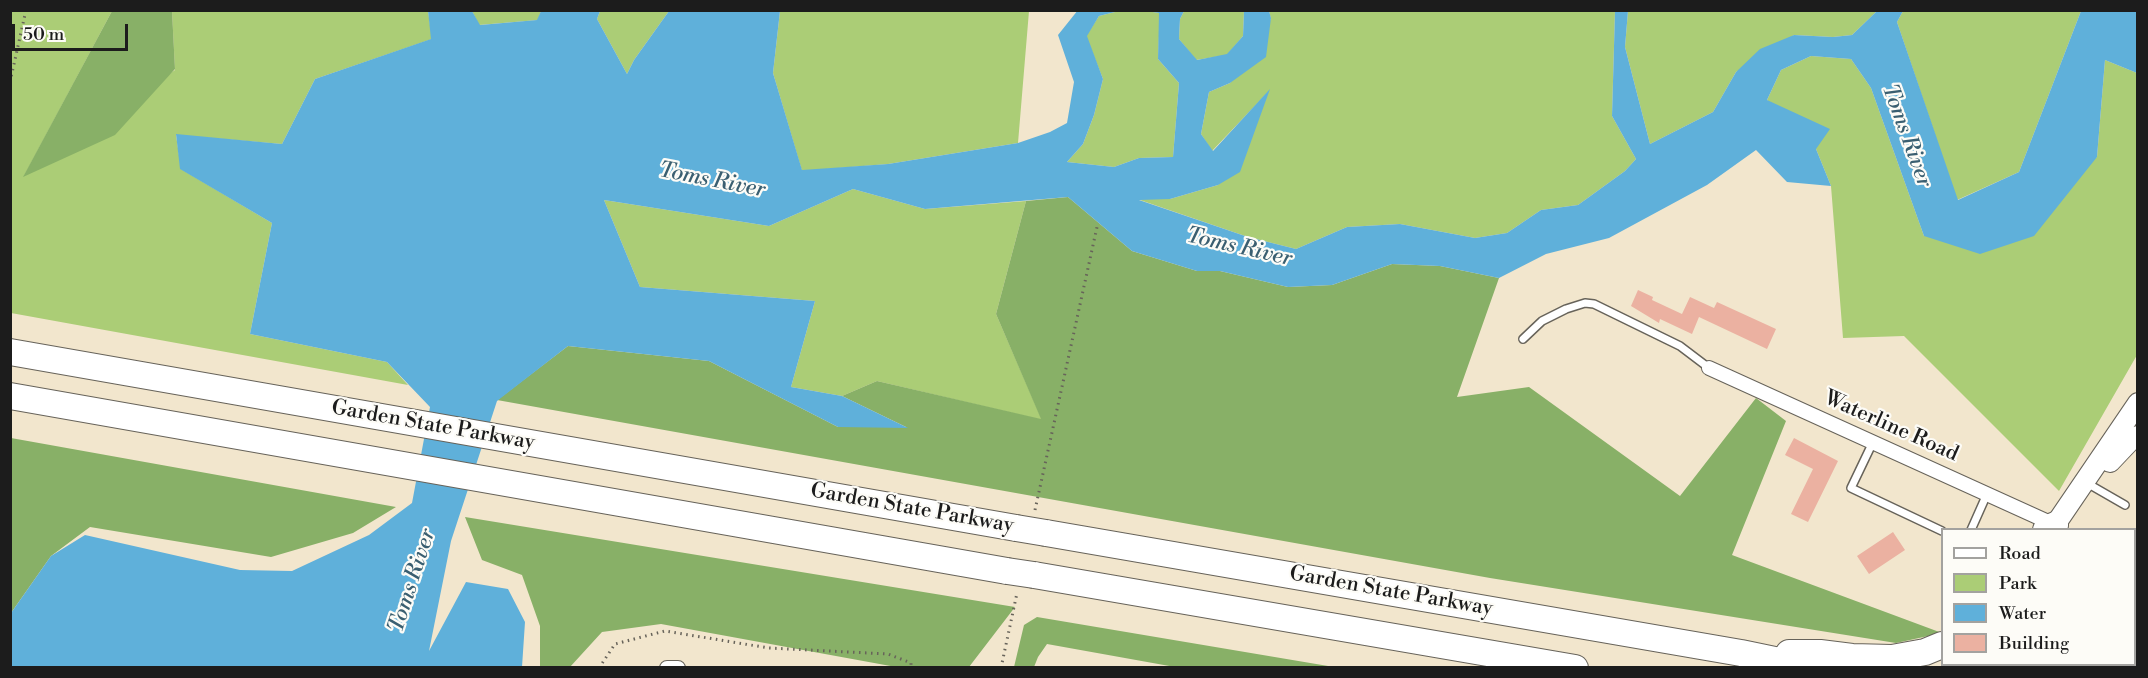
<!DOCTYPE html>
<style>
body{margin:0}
#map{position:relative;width:2148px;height:678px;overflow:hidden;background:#f2e6cd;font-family:"Libre Bodoni",serif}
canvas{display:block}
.frame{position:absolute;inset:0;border:12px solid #1c1c1c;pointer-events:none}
.legend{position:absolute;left:1941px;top:528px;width:195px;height:138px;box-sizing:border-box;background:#fdfcf7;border:2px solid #a3a29f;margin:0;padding:8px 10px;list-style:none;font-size:18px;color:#1c1c1c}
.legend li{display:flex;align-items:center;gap:12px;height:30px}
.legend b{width:30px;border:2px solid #a3a29f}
.scale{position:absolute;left:12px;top:24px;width:116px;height:27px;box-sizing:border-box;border:3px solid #1c1c1c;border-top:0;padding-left:8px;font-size:18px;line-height:21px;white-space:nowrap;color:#1c1c1c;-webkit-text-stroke:4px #fdfcf7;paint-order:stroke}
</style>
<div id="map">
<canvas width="2148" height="678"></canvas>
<div class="frame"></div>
<ul class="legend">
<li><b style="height:8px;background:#fff"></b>Road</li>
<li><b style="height:16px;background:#abcd76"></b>Park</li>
<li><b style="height:16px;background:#5fb0da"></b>Water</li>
<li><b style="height:16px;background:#ebb1a1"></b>Building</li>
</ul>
<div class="scale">50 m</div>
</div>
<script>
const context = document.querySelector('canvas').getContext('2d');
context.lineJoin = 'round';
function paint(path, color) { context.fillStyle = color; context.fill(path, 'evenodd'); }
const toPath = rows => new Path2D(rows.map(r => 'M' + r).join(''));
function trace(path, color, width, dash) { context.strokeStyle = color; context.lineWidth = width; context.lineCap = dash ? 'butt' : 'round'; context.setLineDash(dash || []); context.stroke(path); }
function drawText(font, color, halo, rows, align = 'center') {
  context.font = font + ' "Libre Bodoni",serif'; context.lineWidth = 4.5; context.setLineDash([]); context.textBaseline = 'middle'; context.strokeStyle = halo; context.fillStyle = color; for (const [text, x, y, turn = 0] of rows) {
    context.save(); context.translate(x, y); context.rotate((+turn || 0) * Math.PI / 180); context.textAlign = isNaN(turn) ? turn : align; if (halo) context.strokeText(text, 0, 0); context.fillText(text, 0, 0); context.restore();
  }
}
const green = toPath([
 [10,11,112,11,24,176,175,70,172,11,428,11,432,39,315,79,282,144,176,135,181,169,272,223,250,334,387,362,408,385,11,313],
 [472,11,541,11,538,20,479,25],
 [600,11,669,11,634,60,627,74,597,19],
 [780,11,1029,11,1018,143,888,164,802,171,773,73],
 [1119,11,1146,11,1160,13,1158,59,1179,83,1173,157,1139,158,1114,167,1067,162,1083,144,1094,115,1103,79,1086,36,1099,16],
 [1184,11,1244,11,1243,36,1227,55,1196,60,1179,39,1180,19],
 [1269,11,1615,11,1612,116,1636,159,1625,171,1578,205,1541,210,1507,233,1475,238,1400,224,1347,227,1296,249,1248,237,1137,199,1170,199,1218,185,1269,91,1212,151,1201,134,1209,92,1230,83,1271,19],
 [1628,11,1877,11,1852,35,1833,37,1794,35,1736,72,1713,112,1650,144,1625,47],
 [1903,11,2081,11,2019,172,1957,200,1897,22],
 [1811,56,1851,59,1871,88,1924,236,2097,157,2105,60,2137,73,2137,355,2059,491,1904,336,1843,338,1831,186,1816,149,1767,100,1781,70],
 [853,189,925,209,1026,201,996,314,1042,420,877,381,842,396,791,387,815,301,640,287,604,200,769,226]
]);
const forest = toPath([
 [112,11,172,11,175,69,115,135,23,177],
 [1068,197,1132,251,1197,271,1220,271,1288,287,1332,285,1392,264,1440,266,1499,278,1457,397,1529,387,1680,496,1756,398,1786,421,1732,555,1942,633,1896,643,1490,578,497,400,568,346,709,361,838,427,906,427,842,396,877,381,1041,419,996,314,1026,201],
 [11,438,396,507,353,533,271,557,90,527,51,556,11,613],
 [465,517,1015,607,969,667,896,667,661,624,602,632,570,667,540,667,540,626,522,575,482,560],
 [1037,617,1334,667,1175,667,1047,644,1038,657,1034,667,1014,667,1024,625]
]);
const water = toPath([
 [1078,10,1119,11,1099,16,1087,36,1103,79,1094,115,1083,144,1067,162,1114,167,1139,158,1173,157,1179,83,1158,59,1159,13,1146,11,1184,11,1180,19,1179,39,1197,60,1227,54,1243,36,1244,11,1269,11,1271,18,1266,57,1230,83,1209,92,1201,134,1213,151,1270,89,1240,172,1218,185,1170,199,1139,200,1248,237,1296,249,1347,227,1400,224,1475,238,1507,233,1541,210,1578,205,1625,171,1636,159,1612,116,1615,11,1628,11,1625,47,1650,144,1713,112,1736,72,1760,49,1794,35,1833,37,1852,35,1877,11,1903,11,1897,22,1958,200,2019,172,2081,11,2137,11,2137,73,2105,60,2097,157,2034,236,1980,254,1924,236,1871,88,1851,59,1811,56,1781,70,1767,100,1830,129,1816,149,1831,186,1787,182,1756,150,1707,185,1609,238,1546,254,1499,278,1440,266,1392,264,1332,285,1288,287,1220,271,1197,271,1132,251,1068,197,925,209,853,189,769,226,604,200,640,287,815,301,791,387,842,396,908,428,838,427,709,361,568,346,497,401,451,541,429,651,466,582,508,589,525,622,522,667,11,668,11,613,51,556,85,535,240,570,292,571,369,535,412,503,430,407,387,362,250,334,272,223,180,169,176,134,282,144,315,79,431,39,428,11,472,11,480,25,537,20,541,11,600,11,597,19,627,74,634,60,669,11,780,11,773,73,802,170,888,164,1018,143,1050,132,1067,123,1074,82,1058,35]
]);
const building = toPath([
 [1638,290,1653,297,1652,300,1682,314,1690,297,1714,308,1717,302,1776,329,1767,349,1699,317,1692,334,1660,319,1659,323,1631,306],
 [1794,438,1838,461,1808,522,1791,514,1813,469,1785,455],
 [1893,532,1905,550,1869,574,1857,556]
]);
const path = toPath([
 [10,82,26,10],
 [1035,510,1097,227],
 [599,668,615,644,665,631,769,648,888,654,911,663,911,668],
 [1001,668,1017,593]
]);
const service = toPath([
 [1523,339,1542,321,1566,309,1585,303,1594,304,1680,346,1709,368],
 [1873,442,1851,488,1942,531],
 [2085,482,2125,505],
 [1971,530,1987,494]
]);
const minor = toPath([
 [1709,368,2055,525],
 [667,668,678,668]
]);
const secondary = toPath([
 [2110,462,2129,442,2138,436],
 [2055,525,2138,403]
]);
const motorway = toPath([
 [10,352,1016,528],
 [10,396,1007,571],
 [2046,530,2055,525],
 [1046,533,1741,653,1813,668],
 [1034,575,1575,668],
 [1789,653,1820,653,1852,657,1892,658,1925,652,1942,645],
 [2039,664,2042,668]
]);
const motorwayBridge = toPath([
 [1016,528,1046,533],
 [1007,571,1034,575]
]);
const streetNames = [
 ["Garden State Parkway",433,426,10],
 ["Waterline Road",1891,427,24],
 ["Garden State Parkway",912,509,10],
 ["Garden State Parkway",1391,592,10]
];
const waterNames = [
 ["Toms River",1906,136,70],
 ["Toms River",712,181,11],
 ["Toms River",1239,248,13],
 ["Toms River",413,581,-72]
];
paint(green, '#abcd76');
paint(forest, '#88b067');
paint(water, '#5fb0da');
paint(building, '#ebb1a1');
trace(service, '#67635a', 10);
trace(minor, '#67635a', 16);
trace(secondary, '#67635a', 22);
trace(motorway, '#67635a', 28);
trace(path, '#67635a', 3, [1.5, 4.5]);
trace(service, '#fff', 7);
trace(minor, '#fff', 14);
trace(secondary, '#fff', 20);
trace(motorway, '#fff', 26);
trace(motorwayBridge, '#67635a', 28, []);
trace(motorwayBridge, '#fff', 26);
drawText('21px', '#1c1c1c', '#fdfcf7', streetNames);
drawText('italic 22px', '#3a5f71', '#fdfcf7', waterNames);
</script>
